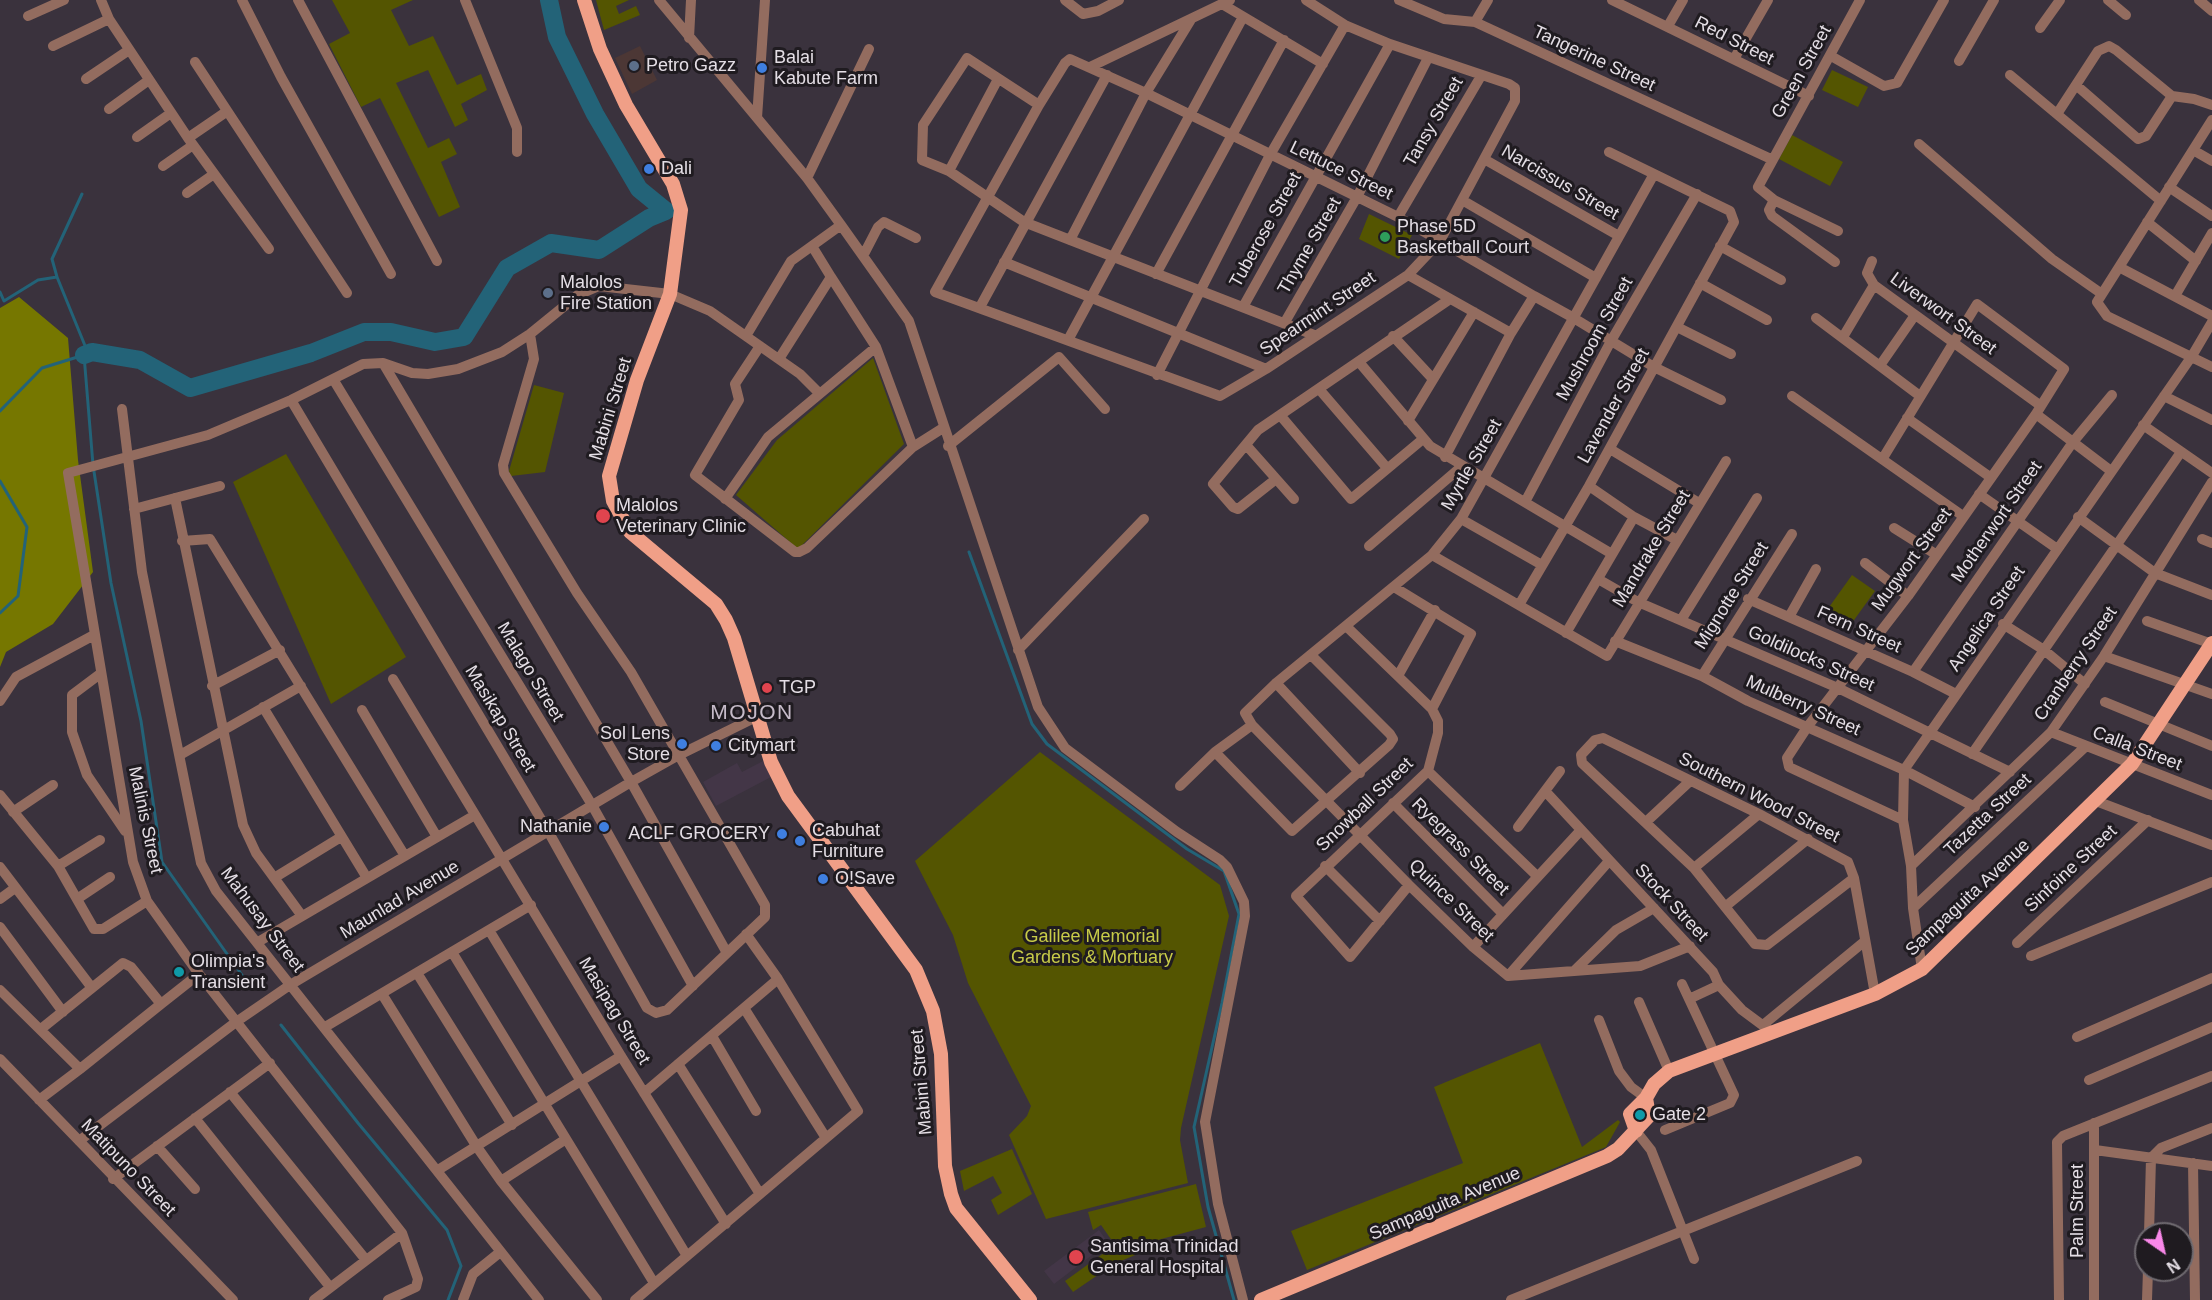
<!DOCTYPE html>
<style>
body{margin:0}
#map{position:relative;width:2212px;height:1300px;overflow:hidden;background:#3a323d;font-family:Helvetica,sans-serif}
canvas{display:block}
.north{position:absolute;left:2134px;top:1222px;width:60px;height:60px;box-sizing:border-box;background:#1f1b20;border:2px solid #6e696f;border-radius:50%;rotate:146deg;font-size:16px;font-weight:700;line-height:24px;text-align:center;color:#e4dee5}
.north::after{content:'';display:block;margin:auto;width:21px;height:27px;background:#f988e9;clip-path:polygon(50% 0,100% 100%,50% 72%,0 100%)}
</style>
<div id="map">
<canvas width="2212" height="1300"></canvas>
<div class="north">N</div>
</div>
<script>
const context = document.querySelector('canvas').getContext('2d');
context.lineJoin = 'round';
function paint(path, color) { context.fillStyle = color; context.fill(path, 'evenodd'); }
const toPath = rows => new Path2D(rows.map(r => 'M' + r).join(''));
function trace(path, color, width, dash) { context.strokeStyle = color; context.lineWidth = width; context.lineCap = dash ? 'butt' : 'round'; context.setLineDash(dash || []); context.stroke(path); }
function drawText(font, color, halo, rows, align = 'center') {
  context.font = font + ' Helvetica,sans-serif'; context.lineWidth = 6; context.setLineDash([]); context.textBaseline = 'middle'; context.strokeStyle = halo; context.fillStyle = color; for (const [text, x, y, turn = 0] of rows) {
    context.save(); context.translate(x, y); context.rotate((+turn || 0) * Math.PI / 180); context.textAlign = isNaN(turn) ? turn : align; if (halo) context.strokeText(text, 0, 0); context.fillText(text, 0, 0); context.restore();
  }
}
const commercial = toPath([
 [640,46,657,80,632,94,615,58]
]);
const built = toPath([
 [763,761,771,777,716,806,703,782,737,763,742,772],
 [1099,1230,1108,1243,1054,1284,1044,1271]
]);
const green = toPath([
 [332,0,413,0,391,10,409,46,433,36,457,85,481,74,487,90,461,104,468,120,455,127,428,70,396,83,428,148,449,138,457,154,441,162,460,207,439,217,380,98,361,107,329,44,350,33],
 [596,0,629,0,616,6,619,14,636,6,640,15,604,30],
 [1832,70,1868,87,1858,107,1822,90],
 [1792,135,1843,162,1830,186,1779,159],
 [1369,214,1412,235,1399,259,1359,239],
 [873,358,904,444,798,549,736,495,777,440],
 [534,385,564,393,545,472,511,476,509,471],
 [286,454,406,657,331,704,233,482],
 [1852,575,1875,591,1849,627,1827,610],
 [1040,752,1220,885,1229,916,1181,1128,1180,1140,1188,1183,1046,1219,1009,1135,1027,1116,1031,1106,968,983,953,935,915,861],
 [1540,1043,1582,1147,1618,1120,1620,1122,1606,1147,1307,1270,1291,1231,1463,1163,1434,1087],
 [1012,1149,1032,1194,998,1215,991,1200,1002,1193,993,1176,964,1191,960,1171],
 [1196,1184,1206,1227,1154,1241,1154,1247,1114,1264,1073,1292,1065,1281,1115,1245,1101,1225,1093,1230,1088,1212]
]);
const forest = toPath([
 [19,297,68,338,78,460,93,572,53,624,6,652,0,667,0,308]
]);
const stream = toPath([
 [57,277,52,259,82,194],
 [0,292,4,301,38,280,57,277,88,353],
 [0,411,42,368,84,355,93,465,111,583,141,721,162,862,249,985],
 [0,481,27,527,18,596,0,613],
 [969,552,1032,724,1047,744,1187,849,1224,871,1239,914,1222,1003,1194,1127,1208,1207,1234,1300],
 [281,1025,358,1123,447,1230,461,1266,448,1300]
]);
const river = toPath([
 [84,355,92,352,140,360,190,388,311,353,364,332,391,332,435,342,464,337,507,268,551,243,599,250,649,218,666,211,639,189,595,114,557,37,549,0]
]);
const minor = toPath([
 [101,0,109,19,188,138,269,249],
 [242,0,281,77,391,274],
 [298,0,437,261],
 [465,0,517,128,517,152],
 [659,0,807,178],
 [1065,0,1083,14,1098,11,1119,0],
 [1306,0,1345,25,1390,44,1509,84,1515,88,1515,101,1440,241,1408,275,1266,369,1220,396,935,292,1039,105,1065,63,1070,59,1146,93,1398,217,1440,241,1534,296,1572,317,1654,367,1721,400],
 [1399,0,1444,19,1475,22,1771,159],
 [1612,0,1809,96],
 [2108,0,2126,15],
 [2199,0,2212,11],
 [1222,4,1323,64],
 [28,16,64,0],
 [1475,22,1488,0],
 [1668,26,1683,0],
 [2040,28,2060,0],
 [689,38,691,0],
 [53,46,109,19],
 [1831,56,1884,86,1897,83,1944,0],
 [1734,59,1768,0],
 [1959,61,1994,0],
 [195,62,347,293],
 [1090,67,1230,0],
 [2010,75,2161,201],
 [86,79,129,50],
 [2076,85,2138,139,2146,136,2172,96],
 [1039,105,967,58,923,125,922,160,949,171,1024,222,1314,335],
 [109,109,149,80],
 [2057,114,2098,51,2109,46,2116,50,2172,96,2194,99,2212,105],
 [757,118,765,0],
 [2212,120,2097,302,2107,316,2212,367],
 [137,137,171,113],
 [188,138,226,112],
 [1919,144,2052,259,2102,294],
 [2193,150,2212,161],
 [1484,159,1619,236],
 [163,166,193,145],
 [949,171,998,79],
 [1654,174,1461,519,1432,555,1276,683,1245,713,1252,725,1409,885,1473,947,1508,976,1640,966,1690,946],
 [2169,187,2212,216],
 [187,193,214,174],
 [1462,200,1596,278],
 [1774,200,1769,210,1772,216,1835,262],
 [1398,217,1481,76],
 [2147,222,2196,261],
 [841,225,909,321,1038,707,1065,748,1177,832,1220,860,1227,867,1244,902,1245,916,1205,1122,1218,1204,1243,1300],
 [1838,231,1774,200,1758,187,1860,0],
 [1070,240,1146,93,1192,18],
 [812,246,831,277],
 [1720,246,1781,280],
 [863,256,878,227,884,222,916,238],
 [1872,261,1867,273,1874,285],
 [1004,262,1266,369],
 [2119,267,2212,316],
 [1156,274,1284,40],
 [1408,275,1511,333],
 [1700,283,1767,320],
 [2175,296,2212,233],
 [980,307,1107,75],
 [1243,307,1390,44],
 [1816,318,1920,396],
 [1285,322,1357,197,1428,58],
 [1677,327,1731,354],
 [530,334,534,359,503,465,504,473,577,593,631,672,765,905,765,917,727,953],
 [746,336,791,261,841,225,807,178,869,49],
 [1393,336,1432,378],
 [1843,337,1874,285,2041,406],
 [1068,340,1243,17],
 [760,346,735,384,739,400,695,475,795,552,799,552,807,548,913,447,876,347,831,277,779,359],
 [1359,362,1430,446,1612,554],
 [1881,364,1915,315],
 [1157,375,1270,155,1345,25],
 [333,379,592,805,693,986],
 [1319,389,1387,468],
 [1792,396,1963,516],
 [2164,396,2212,420],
 [291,400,548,831,647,1008,656,1013,667,1010,727,953,631,782,383,363],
 [122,409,142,572,201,863,216,891,539,1300],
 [2036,414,2111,471],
 [1280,415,1351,499,1423,439],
 [1907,418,1990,477],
 [1408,421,1474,312],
 [2143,425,2212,473],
 [948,446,1059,357,1105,409],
 [1247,446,1294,499],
 [913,447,943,428],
 [1610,449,1699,503],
 [1445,457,1511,333,1534,296],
 [1883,458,1977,304,2064,369,2036,414,1908,596,1808,726,1787,758,1789,767,1903,820],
 [1276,479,1238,509,1233,507,1213,484,1258,430,1450,299],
 [1589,486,1634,517,1677,540],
 [1979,494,2056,548],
 [175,498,243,825,256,853,302,916],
 [725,499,768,437,876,347],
 [1525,502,1611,341,1697,194],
 [134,509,220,486],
 [2078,517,2155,573,2212,595],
 [1461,519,1542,565],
 [1894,528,1937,555],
 [2202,539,2212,543],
 [182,541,210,539,405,856],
 [1369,546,1461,467],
 [1432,555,1607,656,1726,461],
 [1865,563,1908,596],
 [1598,579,1638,602,1838,688,2010,772],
 [1394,587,1471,634,1432,709],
 [1748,599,1913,672,1956,694],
 [1519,605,1589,486,1734,222,1730,211,1609,152],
 [1789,617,1816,569],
 [1681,620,1757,498],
 [2147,621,2212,644],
 [2003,624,2044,650,2085,684],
 [1347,627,1432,709,1438,721,1438,733,1428,771,1296,896,1350,957,1409,885],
 [1566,633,1634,517],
 [1615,641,1702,676,1748,701,1904,770,1975,807],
 [1018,650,1144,519],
 [2104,656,2212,694],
 [1913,672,2073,442,2112,395],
 [100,674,72,695,72,732,87,775,125,831],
 [1399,674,1435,610],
 [1702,676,1792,534],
 [393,679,621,1056,726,1224],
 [1276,683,1360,773],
 [212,686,280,650],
 [0,701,16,677,94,635],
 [2105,702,2212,746],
 [263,707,367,878],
 [362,710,437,837],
 [2051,732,2212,795],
 [1215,752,1292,831,1389,745,1393,739,1390,734,1312,656],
 [1972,754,2181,452],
 [180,755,301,686],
 [1428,771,1537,876],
 [1180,786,1215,752,1252,725],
 [1546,792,1713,972,1719,985,1742,1010,1773,1033],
 [0,795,58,866,94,929,103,929,147,901],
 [2096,801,2212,845],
 [1393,803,1503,914],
 [13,812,53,785],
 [1646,822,1689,782],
 [1518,827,1560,771],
 [58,866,100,840],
 [1325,866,1380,921],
 [1911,866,2051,732,2104,656,2212,482],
 [0,867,92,988],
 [1694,868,1759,814],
 [274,878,341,837],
 [1854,878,1767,945,1755,944,1694,868,1582,763,1581,755,1595,740,1603,738,1759,814,1848,862,1854,878,1875,994],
 [0,899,15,888],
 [77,899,110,877],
 [1726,906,1808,839],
 [1913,908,2085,747],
 [0,927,63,1012],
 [489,930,687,1256],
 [258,942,475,815],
 [2017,943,2148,820],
 [1473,947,1581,830],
 [452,952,654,1283],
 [2031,956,2212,882],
 [1922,969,1913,908,1911,866,1903,820,1904,770,2192,356,2212,322],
 [1575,970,1616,930,1654,908],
 [417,973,512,1125],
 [1508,976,1609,861],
 [0,990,80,1069,161,1004],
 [382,994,477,1147,501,1181,597,1300],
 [1689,999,1719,985],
 [1639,1002,1669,1071],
 [744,1008,826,1138],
 [1599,1020,1619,1071,1631,1087,1646,1098],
 [1763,1025,1865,941],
 [325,1027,531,905],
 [41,1029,123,963,131,967,161,1004,199,974],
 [712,1036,756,1111],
 [2077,1037,2212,978],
 [0,1059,233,1300],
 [678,1064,760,1194],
 [2089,1080,2212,1027],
 [230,1092,366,1260],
 [644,1093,778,979],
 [39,1100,80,1069],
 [195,1118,330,1287],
 [2094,1123,2094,1300],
 [1665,1130,1730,1103,1734,1095,1682,984],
 [1636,1131,1651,1150,1694,1259],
 [79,1141,236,1022,290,985,631,782,679,755,756,717],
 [157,1146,195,1189],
 [2095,1150,2212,1166],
 [2193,1163,2195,1300],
 [438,1170,621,1056],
 [113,1179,270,1063],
 [501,1181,566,1139],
 [2149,1234,2151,1158,2161,1148,2212,1128],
 [314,1300,402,1233],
 [388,1300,416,1287,418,1279,402,1233,199,974,147,901,133,862,68,473,208,435,291,400,363,364,383,363,412,373,428,374,458,369,502,352,530,334,578,295,599,286,670,294,710,311,800,374,819,393],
 [463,1300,473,1274,499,1253],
 [635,1300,858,1111,778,979,746,934],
 [1511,1300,1857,1161],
 [2059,1300,2057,1142,2063,1136,2212,1076],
 [2147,1300,2148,1270]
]);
const major = toPath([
 [584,0,600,49,626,105,673,184,681,210,670,294,637,380,609,476,613,501,630,532,716,604,726,620,734,638,771,762,788,796,916,970,933,1011,941,1054,945,1166,951,1194,956,1208,1030,1300],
 [1636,1131,1630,1114,1646,1098,1654,1084,1669,1071,1875,994,1922,969,2132,764,2212,643],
 [1261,1300,1607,1156,1618,1149,1649,1116,1646,1098]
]);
const markers = [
 [634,66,6,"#5c6f8a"],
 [762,68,6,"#3f7fe0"],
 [649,169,6,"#3f7fe0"],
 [1385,237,6,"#2e9e5b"],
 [548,293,6,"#5c6f8a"],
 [603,516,8,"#e0444e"],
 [767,688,6,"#e0444e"],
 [682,744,6,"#3f7fe0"],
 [716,746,6,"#3f7fe0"],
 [604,827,6,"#3f7fe0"],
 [782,834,6,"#3f7fe0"],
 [800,841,6,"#3f7fe0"],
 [823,879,6,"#3f7fe0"],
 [179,972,6,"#0f9aa8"],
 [1640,1115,6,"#0f9aa8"],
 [1076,1257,8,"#e0444e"]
];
const streetNames = [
 ["Red Street",1734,41,27],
 ["Tangerine Street",1594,59,25],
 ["Green Street",1802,72,-61],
 ["Tansy Street",1434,122,-60],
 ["Lettuce Street",1341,171,26],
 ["Narcissus Street",1560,183,30],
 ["Tuberose Street",1266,230,-61],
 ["Thyme Street",1310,246,-60],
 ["Spearmint Street",1318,314,-34],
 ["Liverwort Street",1943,314,36],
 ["Mushroom Street",1595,339,-61],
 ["Lavender Street",1614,406,-61],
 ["Mabini Street",611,409,-73],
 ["Myrtle Street",1472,465,-60],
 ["Motherwort Street",1997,522,-55],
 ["Mandrake Street",1652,549,-59],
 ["Mugwort Street",1912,560,-54],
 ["Mignotte Street",1732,596,-58],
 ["Angelica Street",1987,619,-56],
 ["Fern Street",1859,630,24],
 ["Goldilocks Street",1811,659,24],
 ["Cranberry Street",2076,664,-56],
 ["Malago Street",530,672,59],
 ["Mulberry Street",1803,706,24],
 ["Masikap Street",500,719,59],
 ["Calla Street",2137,749,21],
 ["Southern Wood Street",1759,798,27],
 ["Snowball Street",1365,805,-44],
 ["Tazetta Street",1988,815,-43],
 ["Malinis Street",145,820,78],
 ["Ryegrass Street",1460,847,45],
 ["Sinfoine Street",2071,869,-43],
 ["Sampaguita Avenue",1968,898,-43],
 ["Maunlad Avenue",400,900,-31],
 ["Quince Street",1451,901,44],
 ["Stock Street",1671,903,47],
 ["Mahusay Street",262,920,53],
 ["Masipag Street",614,1011,59],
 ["Mabini Street",922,1082,-95],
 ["Matipuno Street",128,1168,46],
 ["Sampaguita Avenue",1445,1204,-23],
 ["Palm Street",2078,1211,-90]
];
const poiNames = [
 ["Balai",774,58],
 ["Kabute Farm",774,79],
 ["Petro Gazz",646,66],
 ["Dali",661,169],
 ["Phase 5D",1397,227],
 ["Basketball Court",1397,248],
 ["Malolos",560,283],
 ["Fire Station",560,304],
 ["Malolos",616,506],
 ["Veterinary Clinic",616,527],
 ["TGP",779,688],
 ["Sol Lens",670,734,"right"],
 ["Store",670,755,"right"],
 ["Citymart",728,746],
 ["Nathanie",592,827,"right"],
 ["Cabuhat",812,831],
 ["Furniture",812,852],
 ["ACLF GROCERY",770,834,"right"],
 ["O!Save",835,879],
 ["Olimpia's",191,962],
 ["Transient",191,983],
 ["Gate 2",1652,1115],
 ["Santisima Trinidad",1090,1247],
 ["General Hospital",1090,1268]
];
const parkNames = [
 ["Galilee Memorial",1092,937],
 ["Gardens & Mortuary",1092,958]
];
const quarterNames = [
 ["MOJON",752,713]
];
paint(commercial, '#4c3735');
paint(built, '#433647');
paint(green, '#545501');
paint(forest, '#767700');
trace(stream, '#236378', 3);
trace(river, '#236378', 18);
trace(minor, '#936c5f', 10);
trace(major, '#f09f87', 14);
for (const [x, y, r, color] of markers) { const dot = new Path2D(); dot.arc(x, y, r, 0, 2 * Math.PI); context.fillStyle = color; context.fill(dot); trace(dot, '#1f1b20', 2); }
drawText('18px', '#e4dee5', '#1f1b20', streetNames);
drawText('18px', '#e4dee5', '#1f1b20', poiNames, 'left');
drawText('18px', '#c8cb48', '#1f1b20', parkNames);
context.letterSpacing = '1.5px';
drawText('21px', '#c6bbc9', '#1f1b20', quarterNames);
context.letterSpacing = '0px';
</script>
